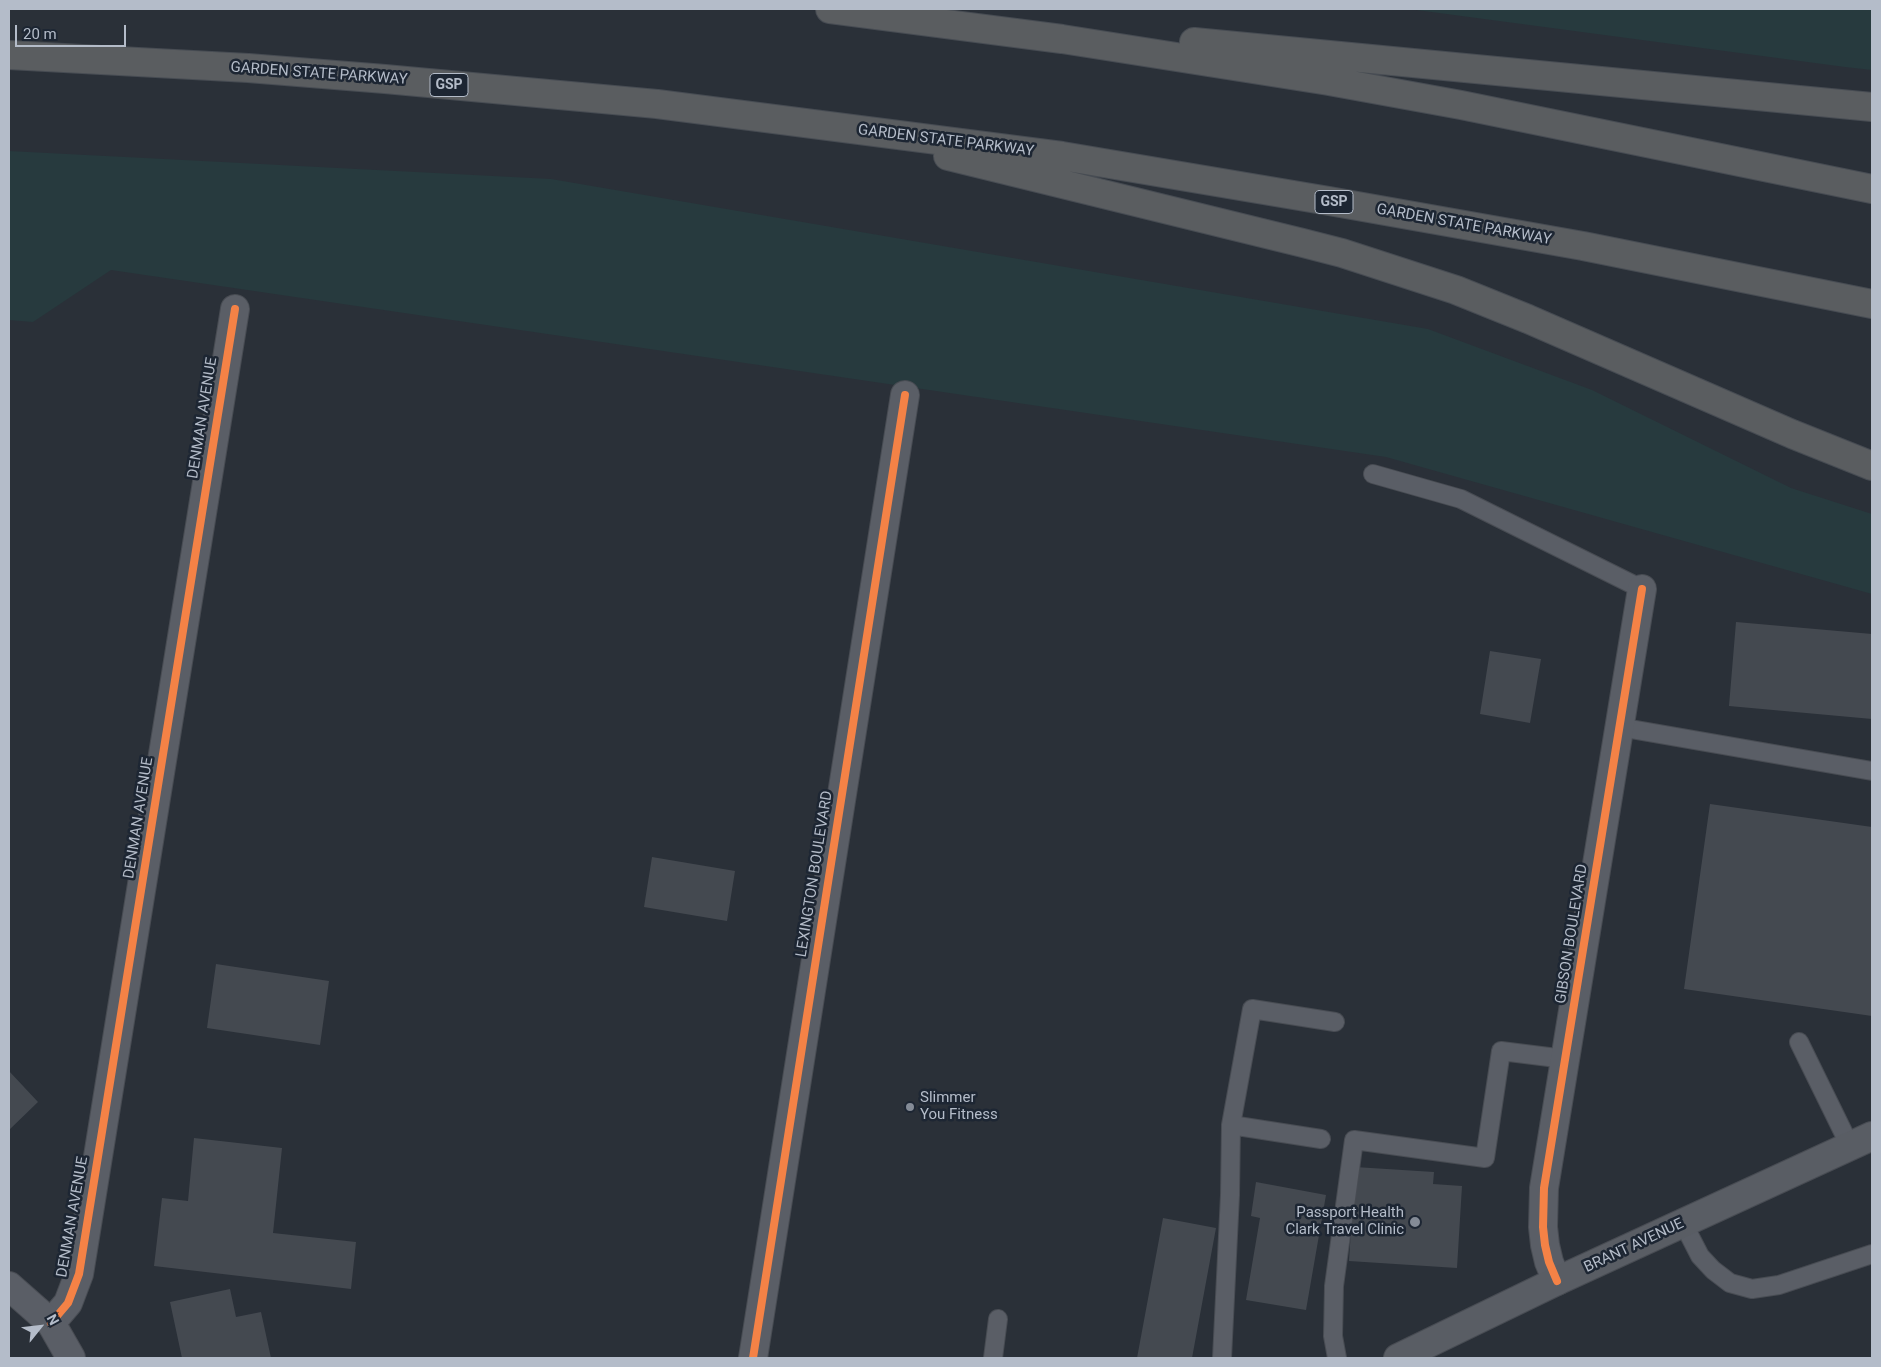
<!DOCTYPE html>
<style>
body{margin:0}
#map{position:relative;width:1881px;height:1367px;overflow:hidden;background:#2a3038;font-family:Roboto,sans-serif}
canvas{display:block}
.frame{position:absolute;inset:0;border:10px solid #b4bcc9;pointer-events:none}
.north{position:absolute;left:15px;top:1302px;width:50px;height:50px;-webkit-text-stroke:4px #1d2633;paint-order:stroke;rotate:61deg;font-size:14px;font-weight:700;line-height:20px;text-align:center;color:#b4bcc9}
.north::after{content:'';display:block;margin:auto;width:18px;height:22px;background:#b4bcc9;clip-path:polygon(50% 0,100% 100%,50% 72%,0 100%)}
.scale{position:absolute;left:15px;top:25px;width:111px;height:22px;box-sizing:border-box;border:2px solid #b4bcc9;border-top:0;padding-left:6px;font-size:15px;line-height:18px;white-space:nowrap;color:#b4bcc9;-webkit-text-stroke:4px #1d2633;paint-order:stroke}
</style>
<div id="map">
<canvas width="1881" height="1367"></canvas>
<div class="frame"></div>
<div class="north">N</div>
<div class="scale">20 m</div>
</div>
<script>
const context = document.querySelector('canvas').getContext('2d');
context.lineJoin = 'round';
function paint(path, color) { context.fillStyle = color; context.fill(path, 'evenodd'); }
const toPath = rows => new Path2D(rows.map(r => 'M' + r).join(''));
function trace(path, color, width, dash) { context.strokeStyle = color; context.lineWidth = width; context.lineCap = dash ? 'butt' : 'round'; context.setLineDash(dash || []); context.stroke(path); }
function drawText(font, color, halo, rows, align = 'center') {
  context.font = font + ' Roboto,sans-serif'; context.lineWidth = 5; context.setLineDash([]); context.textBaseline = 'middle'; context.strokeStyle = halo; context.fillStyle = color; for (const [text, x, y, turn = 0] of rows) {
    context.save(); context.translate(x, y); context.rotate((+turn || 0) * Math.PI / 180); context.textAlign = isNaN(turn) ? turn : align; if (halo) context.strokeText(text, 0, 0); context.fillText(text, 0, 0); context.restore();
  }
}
const green = toPath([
 [1409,9,1872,9,1872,70,1845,67],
 [9,151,551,179,1428,329,1592,390,1791,488,1872,514,1872,594,1386,457,111,270,33,322,9,320]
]);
const building = toPath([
 [1736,622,1872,634,1872,719,1729,706],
 [1490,651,1541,659,1530,723,1480,714],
 [1710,804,1872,827,1872,1016,1684,989],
 [652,857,735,871,727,921,644,907],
 [216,964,329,981,320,1045,207,1028],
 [9,1071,38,1102,9,1130],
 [194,1138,282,1148,273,1233,356,1242,351,1289,154,1266,162,1198,188,1201],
 [1355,1167,1434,1172,1433,1184,1462,1186,1457,1268,1349,1261],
 [1256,1182,1326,1195,1306,1310,1246,1300,1260,1218,1251,1216],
 [1163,1218,1216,1228,1192,1358,1137,1358],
 [230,1289,236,1317,261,1312,271,1358,182,1358,170,1302]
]);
const service = toPath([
 [1373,474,1461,499,1642,589],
 [1619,727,1872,771],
 [1799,1042,1850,1146],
 [1231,1125,1321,1139],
 [1683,1223,1700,1256,1713,1270,1730,1283,1752,1289,1779,1285,1872,1254],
 [993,1358,998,1319],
 [1222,1358,1230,1195,1231,1125,1252,1009,1335,1022],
 [1337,1358,1333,1336,1334,1286,1354,1140,1485,1158,1501,1051,1565,1059]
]);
const minor = toPath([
 [1557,1281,1549,1262,1545,1245,1543,1227,1544,1188,1642,589],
 [51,1323,68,1303,79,1274,235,309],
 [753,1358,905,395]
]);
const tertiary = toPath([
 [9,1286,51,1323,71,1358]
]);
const secondary = toPath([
 [1398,1358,1557,1281,1872,1136]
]);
const motorway = toPath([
 [830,9,1062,39,1329,81,1461,105,1872,189],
 [1194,42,1872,107],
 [9,55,248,68,385,79,657,104,1062,156,1329,201,1583,246,1872,304],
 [948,156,1303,243,1342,253,1456,290,1528,319,1792,434,1872,466]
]);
const cycleway = toPath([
 [1557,1281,1549,1262,1545,1245,1543,1227,1544,1188,1642,589],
 [51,1323,68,1303,79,1274,235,309],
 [753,1358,905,395]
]);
const markers = [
 [910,1107,5,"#848b96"],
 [1415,1222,6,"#848b96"]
];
const shields = [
 [449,85,38],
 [1334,202,38]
];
const shieldNames = [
 ["GSP",449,85],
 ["GSP",1334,202]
];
const streetNames = [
 ["GARDEN STATE PARKWAY",319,74,4],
 ["GARDEN STATE PARKWAY",946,141,7],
 ["GARDEN STATE PARKWAY",1464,225,10],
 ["DENMAN AVENUE",203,418,-81],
 ["DENMAN AVENUE",139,818,-81],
 ["LEXINGTON BOULEVARD",815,874,-81],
 ["GIBSON BOULEVARD",1572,934,-81],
 ["DENMAN AVENUE",73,1217,-80],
 ["BRANT AVENUE",1634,1246,-25]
];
const poiNames = [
 ["Slimmer",920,1098],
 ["You Fitness",920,1115],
 ["Passport Health",1404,1213,"right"],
 ["Clark Travel Clinic",1404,1230,"right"]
];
paint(green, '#273a3e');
paint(building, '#444950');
trace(service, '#484c53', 20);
trace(minor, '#484c53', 30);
trace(tertiary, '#484c53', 30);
trace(secondary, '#484c53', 30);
trace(motorway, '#474c53', 30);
trace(service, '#5a5e66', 18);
trace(minor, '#5a5e66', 28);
trace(tertiary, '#5a5e66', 28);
trace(secondary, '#595d64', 28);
trace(motorway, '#5a5d60', 28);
trace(cycleway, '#f48246', 8);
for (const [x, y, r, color] of markers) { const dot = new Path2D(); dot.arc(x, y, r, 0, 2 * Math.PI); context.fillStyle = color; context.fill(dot); trace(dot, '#1d2633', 2); }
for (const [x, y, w] of shields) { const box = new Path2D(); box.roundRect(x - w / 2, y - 11.5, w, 23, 4); context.fillStyle = '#1d2633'; context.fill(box); trace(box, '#b4bcc9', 1); }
drawText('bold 14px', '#b4bcc9', null, shieldNames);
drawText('15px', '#b4bcc9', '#1d2633', streetNames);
drawText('15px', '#b4bcc9', '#1d2633', poiNames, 'left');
</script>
